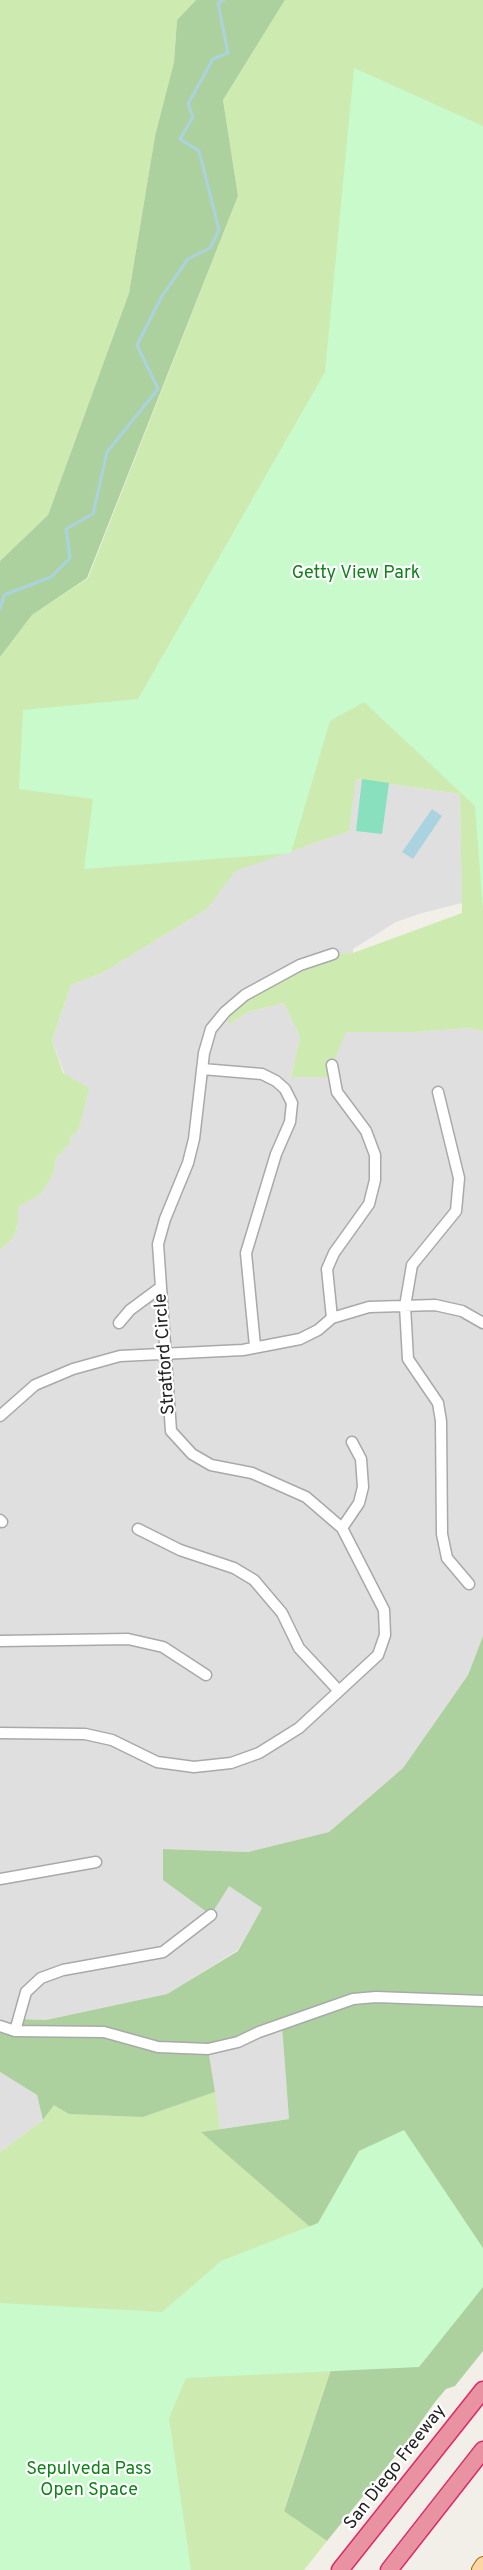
<!DOCTYPE html>
<style>
body{margin:0}
canvas{display:block;background:#f2efe9}
</style>
<canvas width="483" height="2570"></canvas>
<script>
const context = document.querySelector('canvas').getContext('2d');
context.lineJoin = 'round';
function paint(path, color) { context.fillStyle = color; context.fill(path, 'evenodd'); }
const toPath = rows => new Path2D(rows.map(r => 'M' + r).join(''));
function trace(path, color, width, dash) { context.strokeStyle = color; context.lineWidth = width; context.lineCap = dash ? 'butt' : 'round'; context.setLineDash(dash || []); context.stroke(path); }
function drawText(font, color, halo, rows, align = 'center') {
  context.font = font + ' Overpass,sans-serif'; context.lineWidth = 4.5; context.setLineDash([]); context.textBaseline = 'middle'; context.strokeStyle = halo; context.fillStyle = color; for (const [text, x, y, turn = 0] of rows) {
    context.save(); context.translate(x, y); context.rotate((+turn || 0) * Math.PI / 180); context.textAlign = isNaN(turn) ? turn : align; if (halo) context.strokeText(text, 0, 0); context.fillText(text, 0, 0); context.restore();
  }
}
const residential = toPath([
 [355,779,460,794,462,903,422,913,396,922,353,949,353,953,333,954,300,965,230,1024,248,1012,284,1003,300,1037,291,1076,332,1065,345,1032,415,1032,468,1028,483,1031,483,1636,468,1675,403,1768,329,1832,248,1852,163,1849,212,1915,228,1885,262,1908,238,1950,167,1994,46,2020,19,2019,15,2031,0,2026,0,1250,14,1237,18,1223,18,1207,41,1193,54,1172,56,1158,69,1144,71,1136,77,1132,80,1125,81,1118,52,1040,71,985,104,972,207,909,234,871,349,831],
 [282,2026,289,2119,220,2129,208,2049],
 [0,2072,37,2095,43,2120,0,2152]
]);
const grass = toPath([
 [0,0,196,0,177,20,174,62,155,136,129,293,48,515,0,561],
 [285,0,483,0,483,1031,468,1028,415,1032,346,1032,332,1065,334,1077,291,1077,300,1037,284,1003,248,1012,230,1024,225,1012,245,995,333,954,353,953,462,913,460,794,356,779,349,831,235,871,207,909,104,972,71,985,52,1040,63,1073,89,1088,80,1125,77,1132,71,1136,69,1144,56,1158,54,1172,41,1194,18,1207,18,1223,14,1237,0,1250,0,657,32,615,88,578,238,196,223,100],
 [215,2092,220,2129,202,2132,363,2273,284,2510,327,2541,304,2570,0,2570,0,2152,43,2120,54,2105,143,2117]
]);
const forest = toPath([
 [196,0,285,0,223,100,238,196,87,578,32,615,0,657,0,561,48,515,129,293,155,136,174,62,177,20],
 [483,1636,483,2351,455,2386,446,2389,435,2402,405,2444,327,2541,284,2511,363,2273,201,2132,289,2119,282,2026,208,2049,215,2092,143,2117,69,2114,54,2105,43,2120,37,2095,0,2072,0,2026,15,2031,18,2019,46,2020,167,1994,238,1951,262,1908,229,1886,211,1915,163,1880,163,1849,248,1852,329,1832,403,1768,468,1675]
]);
const park = toPath([
 [354,68,483,126,483,911,475,806,364,702,330,721,291,853,84,869,93,799,19,789,23,710,138,699,325,372],
 [404,2130,483,2248,483,2287,419,2367,186,2378,169,2418,191,2570,0,2570,0,2303,162,2312,221,2261,318,2223,359,2151]
]);
const pitch = toPath([
 [362,779,389,783,382,834,356,831]
]);
const water = toPath([
 [432,809,442,816,413,859,402,852]
]);
const stream = toPath([
 [0,609,4,595,51,577,70,558,66,529,93,514,107,452,158,389,137,345,162,296,188,259,210,248,219,230,199,151,180,139,193,117,188,104,213,59,228,53,218,3,224,0]
]);
const minor = toPath([
 [202,1069,262,1074,276,1081,285,1089,292,1103,290,1122,276,1154,246,1253,255,1346],
 [438,1092,459,1178,456,1211,412,1265,405,1306,408,1359,438,1403,441,1421,442,1534,447,1558,469,1584],
 [332,1318,327,1269,334,1253,369,1204,375,1180,375,1155,366,1131,337,1092,332,1065],
 [119,1323,130,1310,161,1287],
 [0,1416,35,1385,73,1369,120,1356,243,1350,300,1339,318,1330,332,1318,369,1307,435,1305,462,1311,483,1323],
 [0,1520,2,1522],
 [342,1528,359,1503,363,1487,361,1459,352,1442],
 [138,1529,180,1550,234,1568,254,1580,282,1613,299,1648,339,1691],
 [0,1641,128,1639,163,1647,206,1675],
 [0,1733,85,1734,112,1740,157,1762,194,1767,231,1763,259,1753,299,1728,378,1655,385,1635,384,1610,342,1528,306,1497,252,1473,211,1465,192,1454,171,1431,161,1287,158,1244,165,1219,188,1163,194,1139,204,1053,211,1029,225,1012,245,995,300,965,333,954],
 [0,1879,96,1862],
 [0,2026,15,2031,104,2032,158,2047,208,2049,238,2042,259,2032,353,1999,376,1997,483,2001],
 [15,2031,26,1992,41,1978,63,1970,163,1952,211,1915]
]);
const major = toPath([
 [479,2570,483,2564]
]);
const highway = toPath([
 [340,2570,483,2390],
 [389,2570,483,2450]
]);
const parkNames = [
 ["Getty View Park",356,574],
 ["Sepulveda Pass",89,2470],
 ["Open Space",89,2491]
];
const streetNames = [
 ["Stratford Circle",166,1354,-94],
 ["San Diego Freeway",396,2468,-52]
];
paint(residential, '#e0dfdf');
paint(grass, '#cdebb0');
paint(forest, '#add19e');
paint(park, '#c8facc');
paint(pitch, '#88e0be');
paint(water, '#aad3df');
trace(stream, '#aad3df', 3);
trace(minor, '#a9a9a9', 13);
trace(major, '#a06b00', 16);
trace(highway, '#dc2a67', 19);
trace(minor, '#fff', 10);
trace(major, '#fcd6a4', 14);
trace(highway, '#e892a2', 16);
drawText('18px', '#0c8416', '#fff', parkNames);
drawText('18px', '#222', '#fff', streetNames);
</script>
